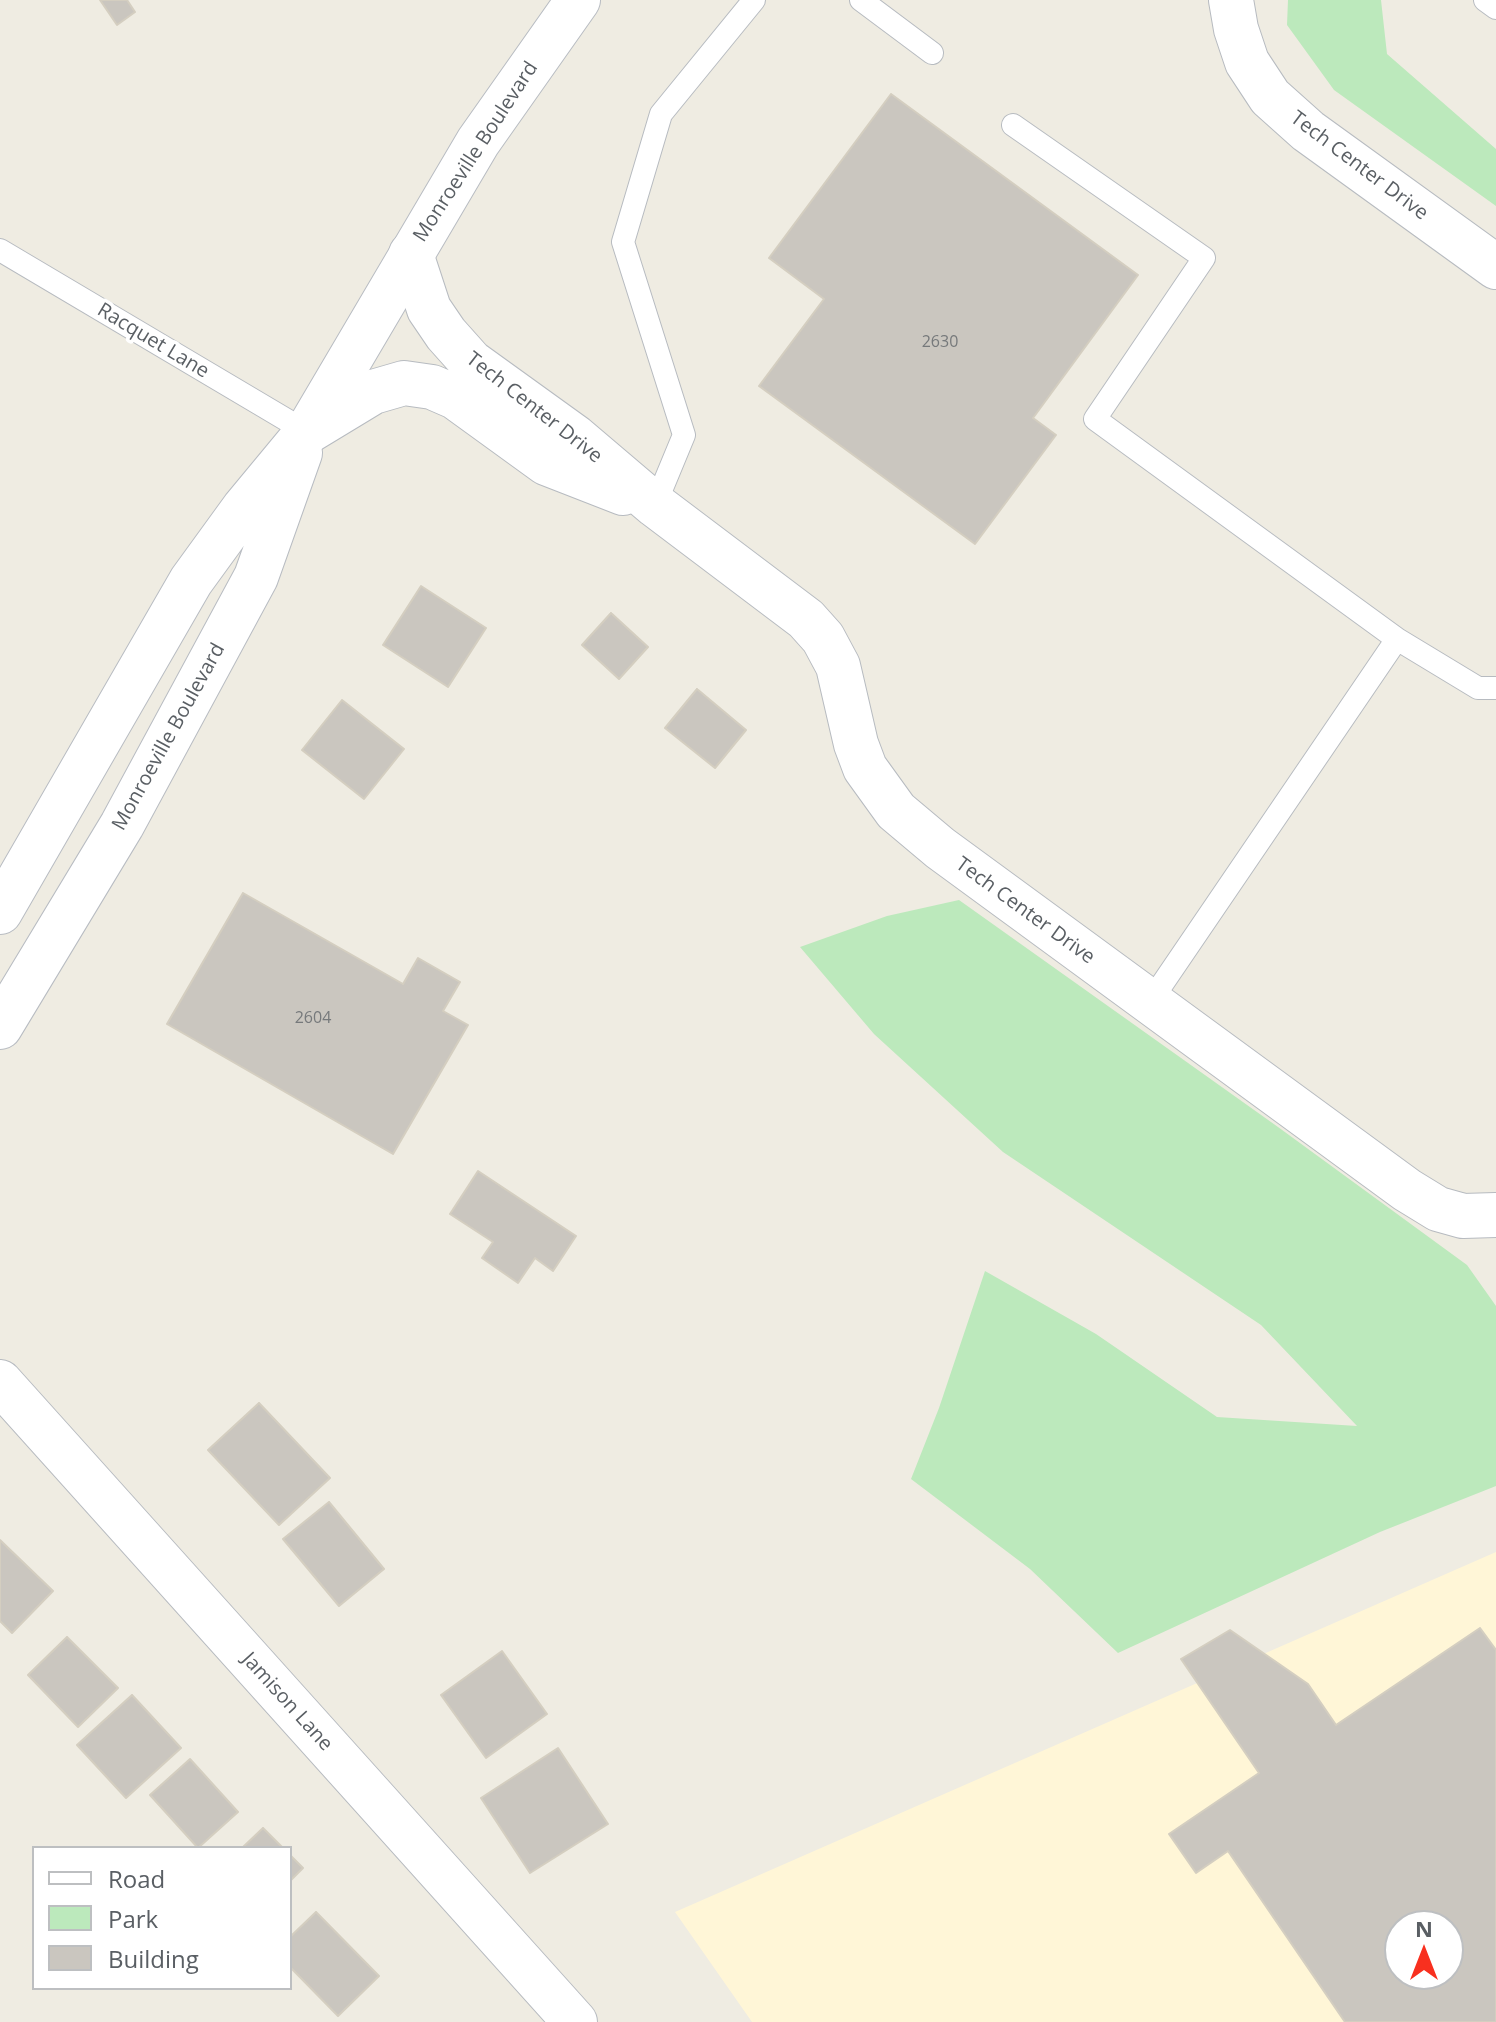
<!DOCTYPE html>
<style>
body{margin:0}
#map{position:relative;width:1496px;height:2022px;overflow:hidden;background:#efece2;font-family:"Open Sans",sans-serif}
canvas{display:block}
.legend{position:absolute;left:32px;top:1846px;width:260px;height:144px;box-sizing:border-box;background:#fff;border:2px solid #bdbfc1;margin:0;padding:10px 14px;list-style:none;font-size:24px;color:#5a5f64}
.legend li{display:flex;align-items:center;gap:16px;height:40px}
.legend b{width:40px;border:2px solid #bdbfc1}
.north{position:absolute;left:1384px;top:1910px;width:80px;height:80px;box-sizing:border-box;background:#fff;border:2px solid #bdbfc1;border-radius:50%;rotate:0deg;font-size:22px;font-weight:700;line-height:32px;text-align:center;color:#5a5f64}
.north::after{content:'';display:block;margin:auto;width:28px;height:36px;background:#f8301f;clip-path:polygon(50% 0,100% 100%,50% 72%,0 100%)}
</style>
<div id="map">
<canvas width="1496" height="2022"></canvas>
<ul class="legend">
<li><b style="height:10px;background:#fff"></b>Road</li>
<li><b style="height:22px;background:#bce9bc"></b>Park</li>
<li><b style="height:22px;background:#cac6bf"></b>Building</li>
</ul>
<div class="north">N</div>
</div>
<script>
const context = document.querySelector('canvas').getContext('2d');
context.lineJoin = 'round';
function paint(path, color) { context.fillStyle = color; context.fill(path, 'evenodd'); }
const toPath = rows => new Path2D(rows.map(r => 'M' + r).join(''));
function trace(path, color, width, dash) { context.strokeStyle = color; context.lineWidth = width; context.lineCap = dash ? 'butt' : 'round'; context.setLineDash(dash || []); context.stroke(path); }
function drawText(font, color, halo, rows, align = 'center') {
  context.font = font + ' "Open Sans",sans-serif'; context.lineWidth = 7; context.setLineDash([]); context.textBaseline = 'middle'; context.strokeStyle = halo; context.fillStyle = color; for (const [text, x, y, turn = 0] of rows) {
    context.save(); context.translate(x, y); context.rotate((+turn || 0) * Math.PI / 180); context.textAlign = isNaN(turn) ? turn : align; if (halo) context.strokeText(text, 0, 0); context.fillText(text, 0, 0); context.restore();
  }
}
const commercial = toPath([
 [1496,1552,1496,2022,752,2022,675,1912],
 [1400,1926,1448,1926,1448,1974,1400,1974]
]);
const green = toPath([
 [1288,0,1381,0,1387,54,1496,149,1496,206,1334,90,1287,25],
 [959,900,1278,1127,1467,1265,1496,1306,1496,1486,1380,1532,1118,1653,1030,1569,911,1479,939,1408,985,1271,1096,1334,1217,1417,1357,1426,1261,1325,1003,1152,874,1034,800,947,887,916]
]);
const building = toPath([
 [100,0,127,0,135,12,117,25,100,0],
 [891,94,1138,275,1033,418,1056,435,975,544,759,386,824,299,769,258,891,94],
 [421,586,486,628,448,687,383,645,421,586],
 [611,613,648,647,619,679,582,645,611,613],
 [697,689,746,730,715,768,665,728,697,689],
 [342,700,404,749,364,799,302,750,342,700],
 [243,893,403,984,418,958,460,982,443,1011,468,1025,393,1154,167,1024,243,893],
 [478,1171,576,1236,553,1271,535,1258,518,1283,482,1258,493,1242,450,1214,478,1171],
 [259,1403,330,1478,279,1525,208,1450,259,1403],
 [329,1502,384,1569,339,1606,283,1539,329,1502],
 [0,1540,53,1591,12,1633,0,1621,0,1540],
 [1480,1628,1496,1650,1496,2022,1345,2022,1228,1851,1196,1873,1169,1834,1259,1773,1181,1659,1230,1630,1308,1684,1336,1725,1480,1628],
 [1400,1926,1448,1926,1448,1974,1400,1974,1400,1926],
 [67,1637,118,1688,78,1727,28,1675,67,1637],
 [502,1651,547,1714,486,1758,441,1695,502,1651],
 [132,1695,181,1748,126,1798,77,1745,132,1695],
 [558,1748,608,1824,530,1873,481,1798,558,1748],
 [190,1759,238,1812,198,1848,150,1795,190,1759],
 [263,1828,283,1848,242,1848,263,1828],
 [290,1855,303,1868,290,1881,290,1855],
 [316,1912,379,1976,338,2016,290,1967,290,1937,316,1912]
]);
const service = toPath([
 [861,0,932,53],
 [1485,0,1496,8],
 [1013,125,1204,258,1095,419,1397,639],
 [0,250,307,432],
 [655,505,684,435,623,242,661,114,754,0],
 [1150,1002,1397,639,1478,688,1496,688]
]);
const minor = toPath([
 [1231,0,1236,29,1247,62,1270,97,1308,131,1496,267],
 [411,254,429,309,446,334,471,362,575,437,655,505,806,619,823,638,838,666,856,744,865,768,896,811,940,848,1407,1190,1438,1209,1463,1216,1496,1215],
 [307,432,373,392,404,383,432,387,455,397,546,463,623,493],
 [0,1382,575,2022]
]);
const secondary = toPath([
 [0,912,191,581,244,508,307,432,478,142,578,0],
 [0,1027,122,825,256,577,300,453]
]);
const numberNames = [
 ["2630",940,342],
 ["2604",313,1018]
];
const streetNames = [
 ["Monroeville Boulevard",476,152,-57],
 ["Tech Center Drive",1359,166,37],
 ["Racquet Lane",153,341,31],
 ["Tech Center Drive",534,408,38],
 ["Monroeville Boulevard",169,737,-61],
 ["Tech Center Drive",1025,911,36],
 ["Jamison Lane",287,1702,48]
];
paint(commercial, '#fff6d7');
paint(green, '#bce9bc');
paint(building, '#cac6bf');
trace(building, '#d4cec0', 2);
trace(service, '#b7bbc0', 24);
trace(minor, '#b7bbc0', 46);
trace(secondary, '#b8bcc2', 46);
trace(service, '#fff', 22);
trace(minor, '#fff', 44);
trace(secondary, '#fff', 44);
drawText('16px', '#76797b', null, numberNames);
drawText('20px', '#5a5f64', '#fff', streetNames);
</script>
